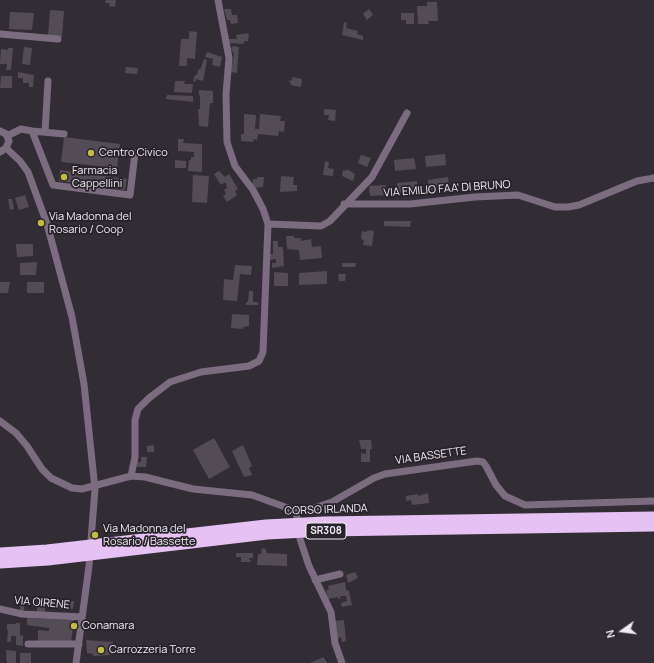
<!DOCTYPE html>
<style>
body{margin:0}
#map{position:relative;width:654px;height:663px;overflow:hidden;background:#322c35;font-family:Manrope,sans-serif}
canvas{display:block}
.north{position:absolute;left:602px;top:611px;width:40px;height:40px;-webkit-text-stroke:3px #28222a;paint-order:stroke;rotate:256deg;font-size:11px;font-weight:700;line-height:16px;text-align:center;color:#efebf1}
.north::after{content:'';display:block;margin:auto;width:14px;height:18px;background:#efebf1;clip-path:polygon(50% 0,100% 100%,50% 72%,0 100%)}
</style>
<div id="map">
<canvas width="654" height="663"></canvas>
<div class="north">N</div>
</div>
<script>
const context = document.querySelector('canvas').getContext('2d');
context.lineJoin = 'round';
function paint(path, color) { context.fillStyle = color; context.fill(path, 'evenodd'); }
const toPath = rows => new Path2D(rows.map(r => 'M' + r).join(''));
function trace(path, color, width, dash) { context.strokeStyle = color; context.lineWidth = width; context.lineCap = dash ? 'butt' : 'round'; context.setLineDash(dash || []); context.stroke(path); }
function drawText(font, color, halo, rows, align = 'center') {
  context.font = font + ' Manrope,sans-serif'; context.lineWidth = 3.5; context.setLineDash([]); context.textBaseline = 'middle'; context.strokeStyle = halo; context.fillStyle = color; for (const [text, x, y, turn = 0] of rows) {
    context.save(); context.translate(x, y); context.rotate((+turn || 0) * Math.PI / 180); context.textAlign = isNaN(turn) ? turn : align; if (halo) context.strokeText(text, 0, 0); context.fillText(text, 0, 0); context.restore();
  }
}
const building = toPath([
 [106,0,116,0,115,7,109,6,110,3,105,3],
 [427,2,437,2,438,21,428,21,429,24,418,24,417,6,427,6],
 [224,9,231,9,232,15,237,15,238,23,231,24,230,20,227,20],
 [369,9,373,15,367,20,363,14],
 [50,10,64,11,62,37,48,36],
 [10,12,34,13,32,30,9,29],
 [401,13,414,13,414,24,406,24,406,20,401,20],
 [344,22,347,23,346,28,358,31,357,34,363,36,363,40,342,35],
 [189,31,197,32,195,59,187,58,187,66,179,66,181,39,189,39],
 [249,33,248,41,245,41,243,44,229,43,229,39,237,39,236,35],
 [232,46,239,47,237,73,231,72,234,54,231,49],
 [24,47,32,48,30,65,22,64],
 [8,48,13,48,11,70,6,70,7,64,0,64,1,49,8,50],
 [207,52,222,57,220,67,212,65,213,59,205,57],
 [204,59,207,60,203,81,196,79,196,82,193,81,195,75,197,75,198,70,201,68],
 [126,67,138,68,137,74,125,73],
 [18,72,34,75,33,87,29,87,29,83,23,83,23,78,18,78],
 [1,76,12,76,12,88,0,88],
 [292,77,302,79,301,87,291,85,289,80,292,81],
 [175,81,185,81,184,84,193,84,192,93,174,92],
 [199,90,213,91,213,103,210,103,208,127,199,126,198,109,200,109,200,95,199,96],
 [167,95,193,96,193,102,166,99],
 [324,109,336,110,335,121,328,120,329,115,324,115],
 [244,114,256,115,255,129,259,129,260,114,281,116,280,121,285,121,284,132,279,131,278,136,258,134,257,140,254,139,253,142,241,141,241,134,244,134],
 [64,137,120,144,117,168,61,162],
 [178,139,184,139,183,143,202,144,202,172,188,171,189,160,191,160,191,157,194,157,194,152,178,151],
 [445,154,446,165,426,167,425,156],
 [361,155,371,158,367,167,358,163],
 [414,158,416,169,395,171,394,160],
 [175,160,186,161,186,168,175,168],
 [325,161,329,162,328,168,334,169,333,176,323,175],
 [347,169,355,174,353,181,342,176,343,170,346,171],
 [60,170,127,179,125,190,59,181],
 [219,171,225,177,229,174,238,189,235,191,237,195,227,202,223,196,226,194,224,190,227,188,226,184,225,182,221,185,214,174],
 [193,175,209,176,207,203,192,202],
 [281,176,294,177,293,185,297,185,297,191,280,192],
 [257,177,264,177,263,187,252,188,253,179,257,179],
 [448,177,449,188,429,190,428,180],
 [417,181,418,194,414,195,414,192,398,194,397,183],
 [386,185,387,195,370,196,369,186],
 [25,195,29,207,19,210,15,198],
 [8,199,12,199,14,209,10,210],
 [384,221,411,221,410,227,384,226],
 [367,230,374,231,372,246,363,245,364,240,361,239,362,231,367,232],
 [286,236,294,236,294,238,301,238,301,241,311,239,312,247,321,246,322,258,300,260,299,250,287,249],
 [273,241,278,241,278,247,283,247,284,266,272,268,272,263,276,263,276,259,270,260,269,254,273,254],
 [16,244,33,244,33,256,17,257],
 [37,262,36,275,20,275,20,263],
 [342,263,356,263,355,267,342,267],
 [235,265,252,266,251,275,240,274,237,301,223,300,224,279,233,280],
 [327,271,327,284,299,285,299,273],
 [274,272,288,273,288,286,274,286],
 [338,274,346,274,345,281,339,281],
 [0,282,10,282,8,293,0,293],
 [27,282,44,282,44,293,27,293],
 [249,291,253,291,253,302,258,302,258,305,246,305,246,302,248,302],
 [232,314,249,315,249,326,243,327,243,329,231,328],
 [214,438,230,467,209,479,193,450],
 [359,440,371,440,372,449,370,449,370,462,361,462,361,453,366,454,366,449,361,449],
 [154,445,154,452,147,452,147,446],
 [243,445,252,466,249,468,252,475,244,477,232,451],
 [141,457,147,457,146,467,137,467,137,462,141,462],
 [428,493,429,503,412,505,411,500,406,501,406,496,418,494,418,496],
 [262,548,266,549,266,553,287,554,287,566,257,565,258,554,261,554],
 [236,553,253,553,253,558,249,558,251,562,241,562,241,557,236,557],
 [355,572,358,578,348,583,346,575],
 [345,582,346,590,349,591,352,605,342,607,341,603,347,601,346,596,340,596,341,598,338,599,338,597,328,599,326,590,329,590,328,586],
 [20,597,25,597,24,612,20,611],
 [45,600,45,614,37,614,37,601],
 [74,601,73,609,59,609,59,602],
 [27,618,74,620,71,643,38,642,38,630,49,631,49,628,27,625],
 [344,620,346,641,342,642,341,637,338,638,334,621],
 [16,623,20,623,20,636,23,635,23,646,16,645,16,636,11,636,11,642,7,642,8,630,7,630,7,624,16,624],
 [86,640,113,642,113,646,110,645,110,655,93,656,93,654,87,653],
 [6,650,16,651,16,663,7,663],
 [20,653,31,653,31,663,20,663],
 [324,657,327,663,310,663]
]);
const minor = toPath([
 [0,34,58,39],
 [0,131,6,134,9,141,6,148,0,152],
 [32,131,64,134],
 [45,132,48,81],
 [7,136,21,129,32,131,53,185,130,195,135,153],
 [6,148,20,161,28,172,47,224,72,317,84,384,95,489,89,566,76,663],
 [344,204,410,204,475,197,518,195,555,207,568,207,579,205,637,181,654,178],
 [268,224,321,226,330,221,372,177,407,113],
 [0,421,16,433,27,446,42,469,51,478,72,488,82,489,131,476,145,477,193,489,252,495,296,511,308,510,332,502,374,478,385,474,477,461,483,462,486,466,496,485,505,496,525,505,654,501],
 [131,476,135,457,135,420,138,409,149,398,170,382,201,372,249,366,259,361,263,352,268,224,263,209,253,190,235,166,227,142,226,94,229,58,218,0],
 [296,511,300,539,309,566,331,612,335,643,342,663],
 [315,580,340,574],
 [0,609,22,614,82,617],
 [28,644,79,644]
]);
const highway = toPath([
 [0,553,47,550,266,525,324,522,654,517],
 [0,563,48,560,267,534,325,531,654,526]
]);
const markers = [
 [91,153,4,"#c2bd3f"],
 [64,177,4,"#c2bd3f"],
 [41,223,4,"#c2bd3f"],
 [95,535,4,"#c2bd3f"],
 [74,626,4,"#c2bd3f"],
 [101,650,4,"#c2bd3f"]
];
const shields = [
 [326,531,40]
];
const shieldNames = [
 ["SR308",326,531]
];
const poiNames = [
 ["Centro Civico",99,153],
 ["Farmacia",72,171],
 ["Cappellini",72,184],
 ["Via Madonna del",49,217],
 ["Rosario / Coop",49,230],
 ["Via Madonna del",103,529],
 ["Rosario / Bassette",103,542],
 ["Conamara",82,626],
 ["Carrozzeria Torre",109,650]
];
const streetNames = [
 ["VIA EMILIO FAA' DI BRUNO",447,189,-4],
 ["VIA BASSETTE",431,456,-8],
 ["CORSO IRLANDA",326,510,-2],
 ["VIA OIRENE",42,603,5]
];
paint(building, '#534c56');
trace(minor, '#7b6c80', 7);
trace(highway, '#e6c1f4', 11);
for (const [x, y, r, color] of markers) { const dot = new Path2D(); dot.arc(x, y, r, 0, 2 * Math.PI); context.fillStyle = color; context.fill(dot); trace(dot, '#28222a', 1.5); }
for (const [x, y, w] of shields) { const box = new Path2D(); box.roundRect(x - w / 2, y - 8, w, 16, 3); context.fillStyle = '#28222a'; context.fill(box); trace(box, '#efebf1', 1); }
drawText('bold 10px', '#efebf1', null, shieldNames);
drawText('11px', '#efebf1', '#28222a', poiNames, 'left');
drawText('11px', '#efebf1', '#28222a', streetNames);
</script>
